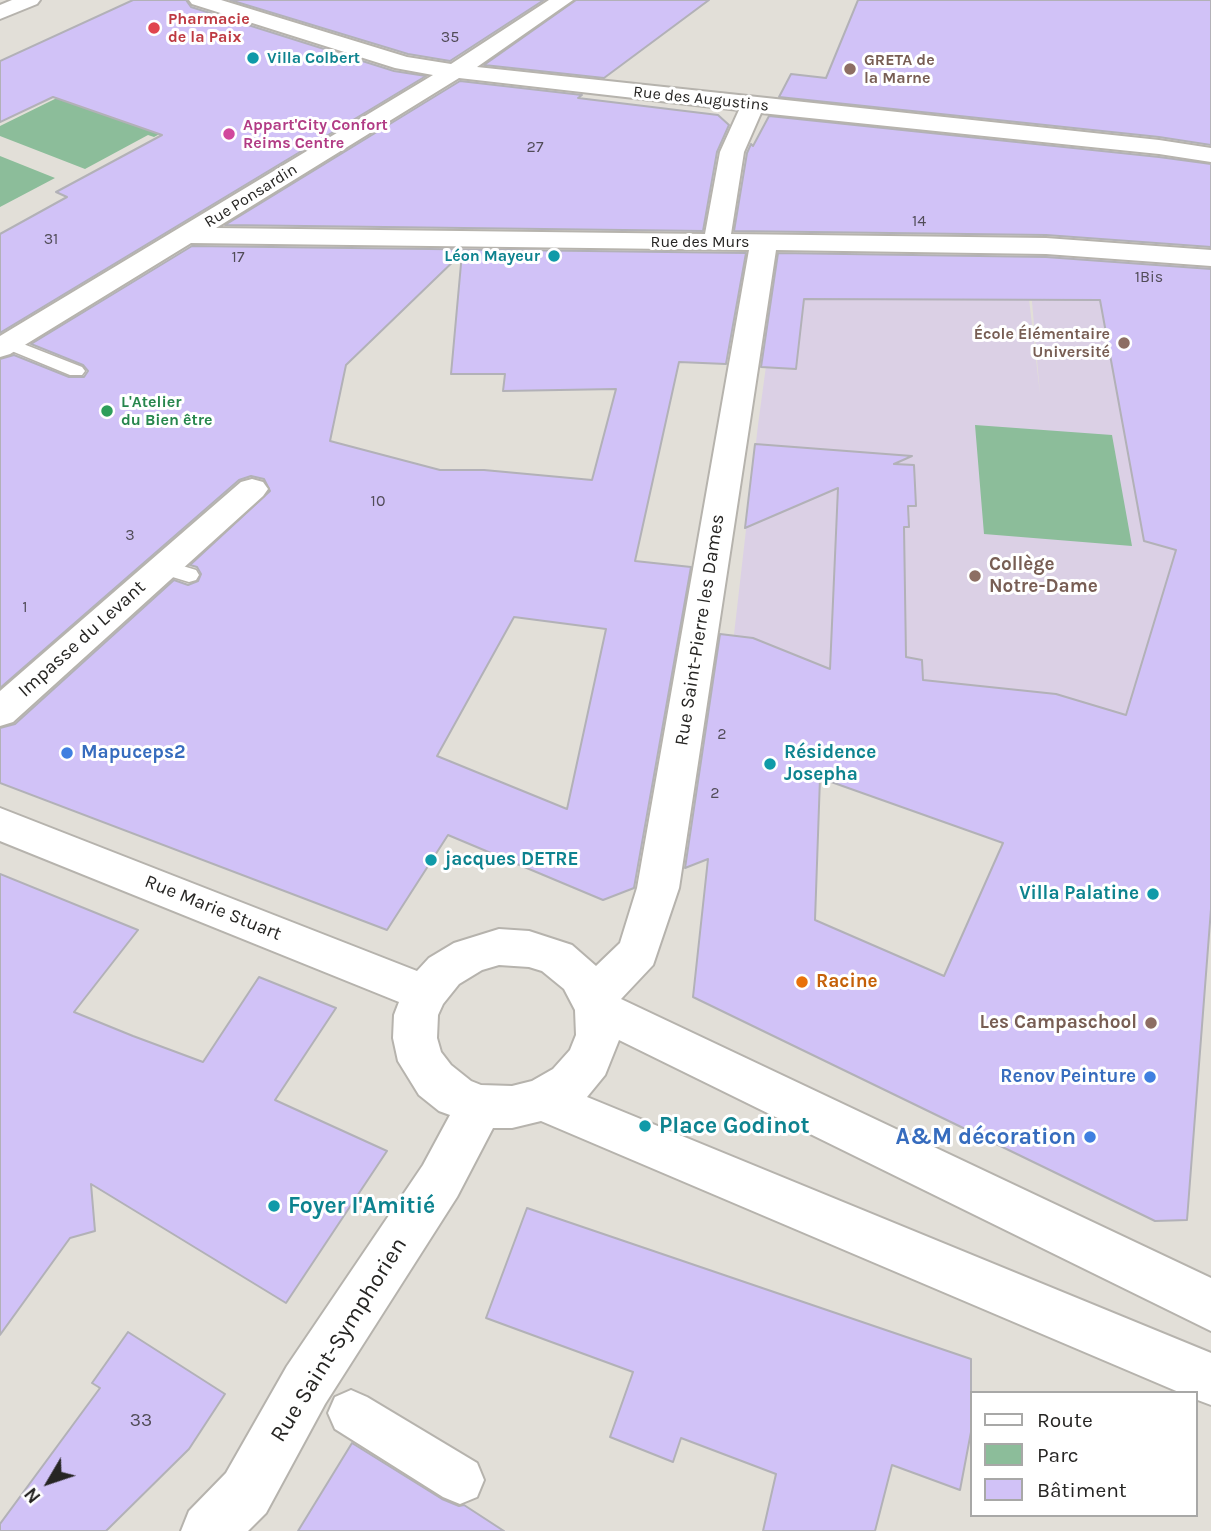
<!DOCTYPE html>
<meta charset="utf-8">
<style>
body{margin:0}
#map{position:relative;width:1211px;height:1531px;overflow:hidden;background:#e2dfd8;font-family:Karla,sans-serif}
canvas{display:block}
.legend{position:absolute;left:970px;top:1391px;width:228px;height:126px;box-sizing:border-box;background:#fff;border:2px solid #a8a8a7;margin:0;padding:9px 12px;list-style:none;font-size:21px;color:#262523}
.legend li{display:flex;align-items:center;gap:14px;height:35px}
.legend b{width:35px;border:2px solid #a8a8a7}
.north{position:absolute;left:14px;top:1447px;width:70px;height:70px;-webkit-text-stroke:5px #fff;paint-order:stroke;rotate:231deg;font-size:19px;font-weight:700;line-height:28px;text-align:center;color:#262523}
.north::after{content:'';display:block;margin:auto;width:24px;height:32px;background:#262523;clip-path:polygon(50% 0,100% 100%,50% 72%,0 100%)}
</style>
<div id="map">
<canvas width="1211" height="1531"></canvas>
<ul class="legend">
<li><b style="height:9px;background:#fff"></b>Route</li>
<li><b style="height:19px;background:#8cbd9a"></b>Parc</li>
<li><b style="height:19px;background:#d1c2f7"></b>Bâtiment</li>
</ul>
<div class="north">N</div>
</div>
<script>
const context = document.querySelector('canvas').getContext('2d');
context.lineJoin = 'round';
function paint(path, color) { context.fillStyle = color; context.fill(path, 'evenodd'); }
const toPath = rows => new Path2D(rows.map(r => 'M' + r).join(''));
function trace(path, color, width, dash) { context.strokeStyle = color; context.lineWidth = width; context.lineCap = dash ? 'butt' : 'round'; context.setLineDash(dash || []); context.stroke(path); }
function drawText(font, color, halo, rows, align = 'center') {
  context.font = font + ' Karla,sans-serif'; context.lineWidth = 6; context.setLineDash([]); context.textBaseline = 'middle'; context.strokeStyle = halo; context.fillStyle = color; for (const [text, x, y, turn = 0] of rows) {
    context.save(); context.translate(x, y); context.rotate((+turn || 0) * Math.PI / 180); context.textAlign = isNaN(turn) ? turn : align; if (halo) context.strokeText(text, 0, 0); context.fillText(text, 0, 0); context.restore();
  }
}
const education = toPath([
 [1071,254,1211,265,1211,802,1013,847,859,792,725,713,758,425,781,256,1024,256,1040,394,1028,255]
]);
const green = toPath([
 [138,58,238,92,154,137,148,135,85,169,0,136,0,126],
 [0,156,55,178,0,207],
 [975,425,1112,435,1132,546,984,534]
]);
const building = toPath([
 [133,0,186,0,191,7,394,71,426,76,0,333,0,234,67,197,56,192,162,135,53,97,0,122,0,61,133,0],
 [230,0,544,0,450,61,408,54,230,0],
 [576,0,709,0,604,78,484,65,576,0],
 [858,0,1211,0,1211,145,1159,137,779,97,791,74,826,78,858,0],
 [460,81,582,95,578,98,718,115,729,125,717,152,703,231,225,225,460,81],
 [769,116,1159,157,1211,164,1211,247,1046,235,734,231,747,153,751,144,753,146,769,116],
 [192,246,746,253,726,364,679,362,635,561,691,567,634,888,603,900,448,835,387,930,0,783,0,728,15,724,174,580,188,585,198,581,201,574,197,567,190,565,270,491,264,479,251,476,239,480,0,688,0,359,14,355,69,377,84,377,88,371,83,365,31,344,192,246],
 [462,253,451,374,505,374,503,391,616,389,592,480,484,470,440,470,330,441,346,365,462,253],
 [514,617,606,629,567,809,437,756,514,617],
 [778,253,1046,257,1211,269,1211,909,1187,1220,1155,1221,693,997,708,859,685,868,720,634,753,638,830,669,838,488,745,528,755,444,912,456,894,464,914,465,916,506,908,506,909,527,904,527,906,657,922,660,923,680,1056,694,1126,715,1176,550,1144,541,1100,300,804,299,796,369,761,367,778,253],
 [820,778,1003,843,944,976,815,920,820,778],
 [0,874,138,930,74,1012,133,1036,203,1062,259,977,336,1008,275,1100,387,1151,286,1303,91,1184,95,1231,70,1238,0,1335,0,874],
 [527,1208,971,1359,971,1432,960,1490,892,1465,875,1531,763,1531,776,1474,681,1438,673,1462,610,1437,633,1372,486,1318,527,1208],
 [128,1332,225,1394,189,1449,106,1531,0,1531,0,1524,100,1388,92,1383,128,1332],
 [352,1443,442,1499,459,1506,464,1505,504,1531,298,1531,352,1443]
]);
const service = toPath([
 [8,338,82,367,85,371,82,375,70,375,2,347,2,339,8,338],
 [163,560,196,570,199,575,196,580,189,582,156,572,153,567,156,562,163,560]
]);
const pedestrian = toPath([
 [351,1390,367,1397,477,1463,484,1480,477,1497,460,1504,443,1497,335,1429,328,1413,335,1397,351,1390]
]);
const minor = toPath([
 [189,0,221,0,407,57,451,64,549,0,573,0,477,67,1159,140,1211,148,1211,162,1159,154,761,113,744,152,731,234,1046,238,1211,250,1211,266,1046,254,776,250,679,888,653,965,621,999,1211,1278,1211,1331,619,1040,605,1075,587,1097,1211,1353,1211,1405,1195,1399,1195,1393,1181,1393,541,1121,512,1128,493,1128,457,1197,325,1404,266,1513,248,1531,181,1531,189,1511,226,1473,287,1366,423,1165,450,1115,439,1111,419,1095,398,1061,393,1038,394,1015,399,1002,0,841,0,808,417,971,429,958,454,943,499,929,529,931,572,945,596,966,620,943,637,888,749,250,191,243,10,354,0,357,0,336,433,75,395,68,192,4,189,0],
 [459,78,739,110,720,152,705,234,216,228,459,78],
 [499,965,529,967,542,971,564,989,575,1010,576,1035,570,1050,553,1069,532,1081,512,1086,481,1085,471,1081,451,1065,441,1052,437,1038,438,1015,443,1004,459,984,482,970,499,965],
 [252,479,263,482,268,489,263,496,13,722,0,726,0,691,241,482,252,479]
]);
const secondary = toPath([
 [12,0,40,0,37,4,0,19,0,5,12,0]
]);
const markers = [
 [154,28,7,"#e0444e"],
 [253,58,7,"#0f9aa8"],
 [850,69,7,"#8d6e63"],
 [229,134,7,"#d1479c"],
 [554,256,7,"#0f9aa8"],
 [1124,343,7,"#8d6e63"],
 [107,411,7,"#2e9e5b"],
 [975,576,7,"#8d6e63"],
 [67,753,7,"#3f7fe0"],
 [770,764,7,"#0f9aa8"],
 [431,860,7,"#0f9aa8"],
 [1153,894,7,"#0f9aa8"],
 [802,982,7,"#e8710a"],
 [1151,1023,7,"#8d6e63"],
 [1150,1077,7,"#3f7fe0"],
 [645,1126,7,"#0f9aa8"],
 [1090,1137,7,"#3f7fe0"],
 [274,1206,7,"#0f9aa8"]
];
const farHealthnames = [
 ["Pharmacie",168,19],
 ["de la Paix",168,37]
];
const numberNames = [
 ["35",450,37],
 ["27",535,147],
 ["14",919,221],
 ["31",51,239],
 ["17",238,257],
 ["1Bis",1149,277],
 ["10",378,501],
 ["3",130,535],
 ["1",25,607],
 ["2",722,734],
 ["2",715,793]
];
const farCulturenames = [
 ["Villa Colbert",267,58],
 ["Léon Mayeur",540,256,"right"]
];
const farEducationnames = [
 ["GRETA de",864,60],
 ["la Marne",864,78],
 ["École Élémentaire",1110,334,"right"],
 ["Université",1110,352,"right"]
];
const farStreetnames = [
 ["Rue des Augustins",701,99,6],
 ["Rue Ponsardin",251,196,-32],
 ["Rue des Murs",700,242]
];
const farHotelnames = [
 ["Appart'City Confort",243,125],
 ["Reims Centre",243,143]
];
const farLeisurenames = [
 ["L'Atelier",121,402],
 ["du Bien être",121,420]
];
const educationNames = [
 ["Collège",989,565],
 ["Notre-Dame",989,587],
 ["Les Campaschool",1137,1023,"right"]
];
const streetNames = [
 ["Rue Saint-Pierre les Dames",700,630,-81],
 ["Impasse du Levant",82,639,-42],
 ["Rue Marie Stuart",213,908,22]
];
const shopNames = [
 ["Mapuceps2",81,753],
 ["Renov Peinture",1136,1077,"right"]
];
const cultureNames = [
 ["Résidence",784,753],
 ["Josepha",784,775],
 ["jacques DETRE",445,860],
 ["Villa Palatine",1139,894,"right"]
];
const foodNames = [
 ["Racine",816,982]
];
const nearNumbernames = [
 ["33",141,1421]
];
const nearCulturenames = [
 ["Place Godinot",659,1126],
 ["Foyer l'Amitié",288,1206]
];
const nearShopnames = [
 ["A&M décoration",1076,1137]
];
const nearStreetnames = [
 ["Rue Saint-Symphorien",339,1340,-58]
];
paint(education, '#dbd0e5');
paint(green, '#8cbd9a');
paint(building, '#d1c2f7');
trace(building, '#b2b1b7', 2);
trace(service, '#b6b3ad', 3);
trace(pedestrian, '#b6b3ad', 4);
trace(minor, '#b6b3ad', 4);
trace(secondary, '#b6b3ad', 4);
paint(service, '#fff');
paint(pedestrian, '#fff');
paint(minor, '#fff');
paint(secondary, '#fff');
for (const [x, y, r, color] of markers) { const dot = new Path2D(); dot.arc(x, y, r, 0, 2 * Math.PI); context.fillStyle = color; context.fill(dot); trace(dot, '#fff', 2.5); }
drawText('bold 16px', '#be3a42', '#fff', farHealthnames, 'left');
drawText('16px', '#514c58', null, numberNames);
drawText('bold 16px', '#0d838f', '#fff', farCulturenames, 'left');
drawText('bold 16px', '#785e54', '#fff', farEducationnames, 'left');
drawText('16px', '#262523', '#fff', farStreetnames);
drawText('bold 16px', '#b23c85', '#fff', farHotelnames, 'left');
drawText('bold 16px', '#27864d', '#fff', farLeisurenames, 'left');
drawText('bold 19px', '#785e54', '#fff', educationNames, 'left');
drawText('19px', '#262523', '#fff', streetNames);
drawText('bold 19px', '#366cbe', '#fff', shopNames, 'left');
drawText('bold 19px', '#0d838f', '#fff', cultureNames, 'left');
drawText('bold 19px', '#c56008', '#fff', foodNames, 'left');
drawText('19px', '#514c58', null, nearNumbernames);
drawText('bold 23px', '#0d838f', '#fff', nearCulturenames, 'left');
drawText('bold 23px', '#366cbe', '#fff', nearShopnames, 'right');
drawText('23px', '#262523', '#fff', nearStreetnames);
</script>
